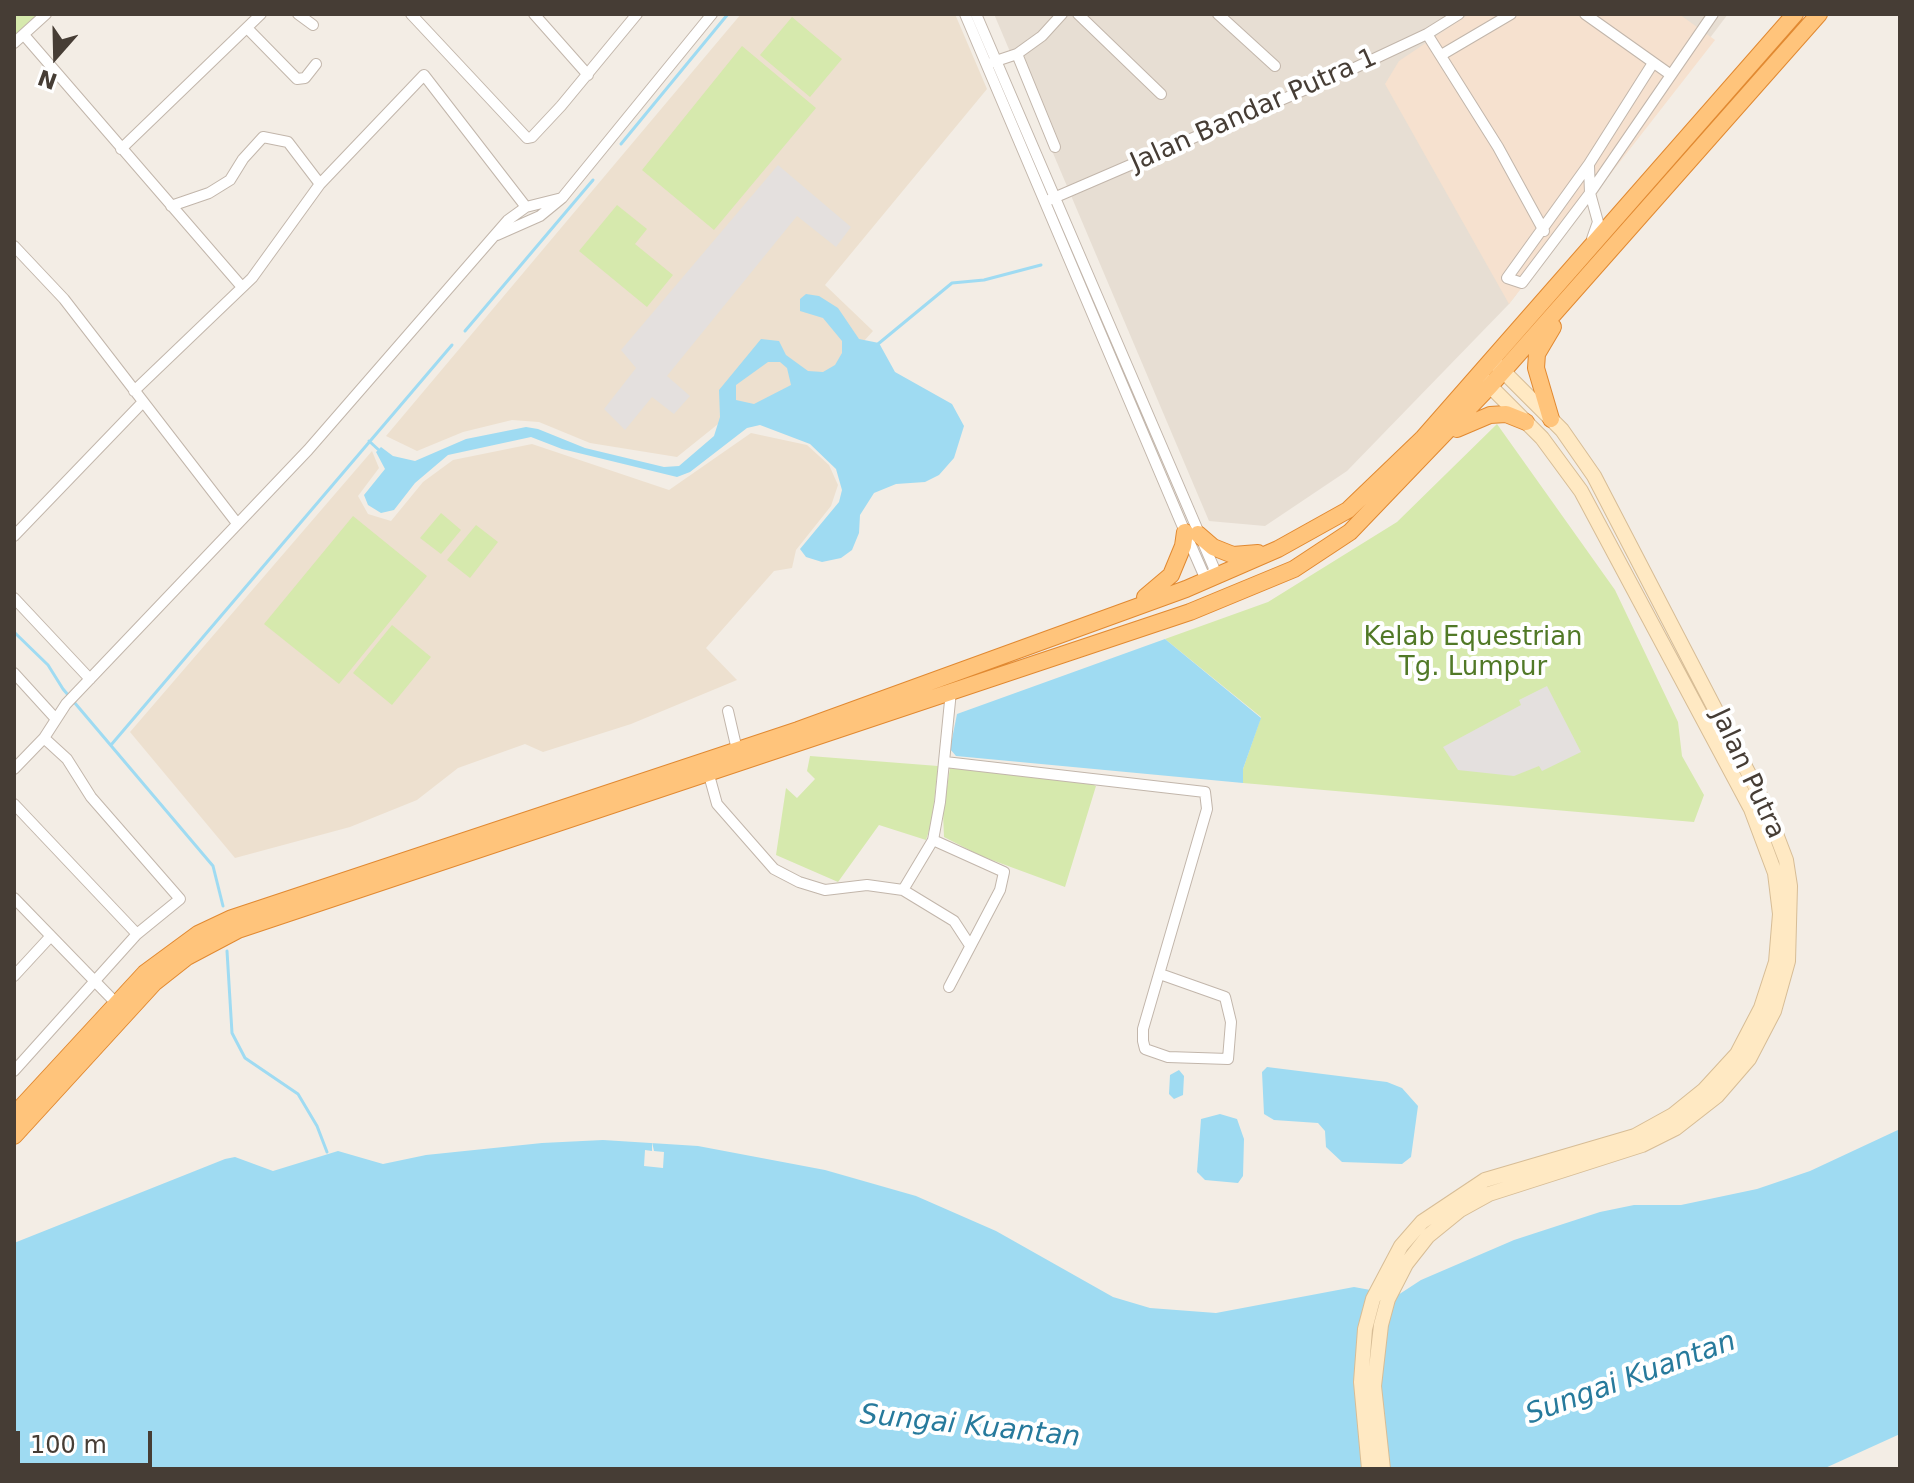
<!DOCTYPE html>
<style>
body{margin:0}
#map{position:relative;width:1914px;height:1483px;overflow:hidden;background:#f3ede5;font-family:"DejaVu Sans",sans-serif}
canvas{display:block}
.frame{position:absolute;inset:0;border:16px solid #463d35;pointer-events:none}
.north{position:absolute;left:16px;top:16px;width:80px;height:80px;-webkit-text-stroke:6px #fff;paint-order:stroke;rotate:200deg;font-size:22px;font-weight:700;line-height:32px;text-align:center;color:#463d35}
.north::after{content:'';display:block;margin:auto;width:28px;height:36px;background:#463d35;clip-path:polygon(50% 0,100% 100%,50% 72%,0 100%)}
.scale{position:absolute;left:16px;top:1431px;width:136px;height:36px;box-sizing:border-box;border:4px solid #463d35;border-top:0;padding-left:10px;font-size:24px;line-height:28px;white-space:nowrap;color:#463d35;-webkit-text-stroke:6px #fff;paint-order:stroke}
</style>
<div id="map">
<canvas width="1914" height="1483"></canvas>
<div class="frame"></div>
<div class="north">N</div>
<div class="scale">100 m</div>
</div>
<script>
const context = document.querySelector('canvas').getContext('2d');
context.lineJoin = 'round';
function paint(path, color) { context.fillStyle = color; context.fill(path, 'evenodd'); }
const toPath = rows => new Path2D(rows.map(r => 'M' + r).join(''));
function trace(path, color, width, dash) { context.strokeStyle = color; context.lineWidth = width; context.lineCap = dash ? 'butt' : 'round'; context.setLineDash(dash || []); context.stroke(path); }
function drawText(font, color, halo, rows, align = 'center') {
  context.font = font + ' "DejaVu Sans",sans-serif'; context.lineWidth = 8; context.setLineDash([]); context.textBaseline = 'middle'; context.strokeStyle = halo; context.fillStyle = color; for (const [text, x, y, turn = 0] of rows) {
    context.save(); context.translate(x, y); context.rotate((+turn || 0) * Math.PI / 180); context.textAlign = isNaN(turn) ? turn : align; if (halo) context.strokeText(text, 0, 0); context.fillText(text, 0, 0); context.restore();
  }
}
const residential = toPath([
 [994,14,1728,14,1509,304,1347,471,1265,526,1209,521]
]);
const commercial = toPath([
 [1469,14,1679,14,1715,40,1509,304,1385,84,1399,61]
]);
const education = toPath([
 [741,14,955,14,987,89,825,285,873,331,826,383,733,412,677,457,590,443,539,422,512,420,463,432,417,451,386,436],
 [751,433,807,445,829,465,838,485,831,506,796,550,792,568,774,571,706,648,737,680,631,724,543,752,525,744,458,768,417,800,350,827,235,858,130,732,372,451,379,468,358,496,368,514,391,521,423,482,453,460,532,444,669,490]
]);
const green = toPath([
 [14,14,33,14,37,18,14,40],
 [792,17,842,59,810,97,760,55],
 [742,46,816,108,714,230,642,170],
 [617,205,647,229,635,244,673,275,647,307,579,251],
 [1497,424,1615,590,1678,722,1682,756,1704,795,1694,822,1243,783,1243,769,1261,717,1165,639,1268,602,1397,522],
 [441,513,461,530,441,554,420,538],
 [353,516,427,576,339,684,264,624],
 [476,525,498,542,470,578,447,560],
 [392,625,431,657,392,705,353,673],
 [810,756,938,766,932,821,926,840,879,825,838,882,776,855,786,788,797,798,815,779,807,771],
 [950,768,1089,783,1096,786,1065,887,981,856,944,837,943,812]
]);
const parking = toPath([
 [778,165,851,227,836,247,797,216,667,376,690,396,674,414,652,397,625,430,604,409,636,368,621,350],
 [1547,686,1581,752,1542,771,1539,766,1514,776,1458,770,1443,747,1521,705,1519,700]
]);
const water = toPath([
 [806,294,819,296,838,308,859,339,879,343,895,372,952,404,964,426,954,458,939,475,925,482,896,484,874,493,860,515,859,533,852,550,841,558,822,562,806,557,800,549,839,502,842,490,836,469,810,444,760,425,747,428,690,472,677,477,562,449,531,437,448,455,415,483,394,510,381,513,368,505,364,495,385,469,376,452,381,447,393,456,415,461,466,439,526,427,538,429,585,448,664,467,679,466,714,436,720,417,719,390,761,339,779,341,786,355,808,371,823,372,835,365,842,353,842,341,823,318,800,311,800,299],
 [768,362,780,362,787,368,791,385,754,404,736,400,736,385],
 [1165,639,1261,718,1243,769,1243,783,956,756,950,749,957,714],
 [1267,1067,1387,1082,1402,1088,1418,1106,1411,1157,1402,1164,1342,1162,1326,1147,1325,1131,1318,1123,1274,1120,1264,1114,1262,1072],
 [1179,1070,1184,1076,1183,1095,1174,1099,1169,1094,1170,1075],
 [1220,1114,1237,1119,1244,1139,1243,1176,1238,1183,1205,1180,1197,1172,1201,1119],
 [1900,1129,1900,1434,1823,1469,14,1469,14,1243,225,1159,235,1157,273,1171,338,1151,383,1164,426,1155,542,1143,603,1140,698,1146,825,1170,916,1196,996,1231,1113,1297,1150,1308,1216,1313,1354,1287,1398,1295,1421,1280,1514,1240,1600,1212,1634,1205,1681,1205,1757,1189,1810,1171]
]);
const pier = toPath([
 [652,1142,654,1151,664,1152,663,1168,644,1166,645,1150,652,1151]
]);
const stream = toPath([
 [621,144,728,14],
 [465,331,593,180],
 [878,344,952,283,984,280,1041,265],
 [369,441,381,452],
 [14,632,48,665,63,689,213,866,223,906],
 [111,745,452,345],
 [227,951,232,1033,245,1058,298,1094,317,1126,327,1152]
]);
const minor = toPath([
 [298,14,313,25],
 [411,14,527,138,532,137,561,106,637,14],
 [534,14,588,75],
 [965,14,1185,532,1203,573,1211,578,1214,568,976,14],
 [1078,14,1161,94],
 [1218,14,1275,66],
 [1585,14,1671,75],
 [247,28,297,79,305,78,316,64],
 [1427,34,1498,147,1544,231],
 [24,35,242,287],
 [14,43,46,14],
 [1017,54,1055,147],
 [1443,54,1511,14],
 [993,62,1017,54,1042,36,1062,14],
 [1653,63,1589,164,1507,278,1522,283,1590,193,1713,14],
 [121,149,261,14],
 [1589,166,1590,193,1598,222,1592,239],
 [1049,200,1346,72,1427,34,1459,14],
 [171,206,209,193,230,180,243,159,263,137,288,142,320,184],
 [497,235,540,216,562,198,712,14],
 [14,246,64,299,236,522],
 [134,391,252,278,320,184,424,75,526,207],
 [14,536,142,403],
 [14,598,90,679],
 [14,673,55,718],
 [728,711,737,750],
 [945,762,1205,792,1207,809,1143,1029,1143,1041,1145,1049,1168,1057,1228,1059,1231,1022,1225,997,1160,974],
 [14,769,44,738,66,704,308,450,508,220,526,207,562,198],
 [709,775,717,804,774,869,799,882,825,890,867,885,903,890,954,921,969,944],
 [14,804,137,934],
 [933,840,1004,872,1000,890,949,987],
 [903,890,933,840,940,802,951,691],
 [14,898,115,1002],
 [14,976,50,937],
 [14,1071,137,934,180,899,91,797,67,759,44,738]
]);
const secondary = toPath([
 [1369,1469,1361,1382,1365,1329,1373,1299,1401,1246,1422,1222,1485,1180,1635,1136,1673,1115,1704,1090,1737,1054,1761,1008,1776,962,1780,914,1775,873,1751,809,1581,491,1542,438,1483,379],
 [1383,1469,1374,1386,1381,1325,1388,1299,1406,1264,1428,1236,1460,1210,1489,1194,1642,1145,1676,1128,1717,1096,1749,1059,1774,1011,1788,961,1790,886,1786,860,1765,805,1594,476,1562,430,1496,364]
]);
const trunk = toPath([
 [1551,419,1536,368,1537,354,1553,327],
 [1457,429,1490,415,1506,414,1526,422],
 [1198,534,1213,547,1233,555,1258,553],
 [1145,597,1171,575,1183,546,1185,532],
 [14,1115,145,973,198,934,232,918,798,730,1186,589,1278,549,1348,510,1423,438,1795,14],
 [14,1136,154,983,187,957,238,930,1190,612,1294,569,1350,532,1490,386,1819,14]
]);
const streetNames = [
 ["Jalan Bandar Putra 1",1254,111,-24],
 ["Jalan Putra",1747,774,65]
];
const parkNames = [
 ["Kelab Equestrian",1473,638],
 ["Tg. Lumpur",1473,668]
];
const waterNames = [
 ["Sungai Kuantan",1631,1379,-20],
 ["Sungai Kuantan",970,1427,6]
];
paint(residential, '#e7ded3');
paint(commercial, '#f6e1cf');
paint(education, '#ede0cf');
paint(green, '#d6e9ad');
paint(parking, '#e4e0de');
paint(water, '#9fdbf2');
paint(pier, '#f3ede5');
trace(stream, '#9fdbf2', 3);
trace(minor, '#c2b6ab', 12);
trace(secondary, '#d7bd96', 16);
trace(trunk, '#e18931', 18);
trace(minor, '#fff', 10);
trace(secondary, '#ffe9c3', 14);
trace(trunk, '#ffc47b', 16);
drawText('26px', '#463d35', '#fff', streetNames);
drawText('26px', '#517927', '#fff', parkNames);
drawText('italic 28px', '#277a9c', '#fff', waterNames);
</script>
